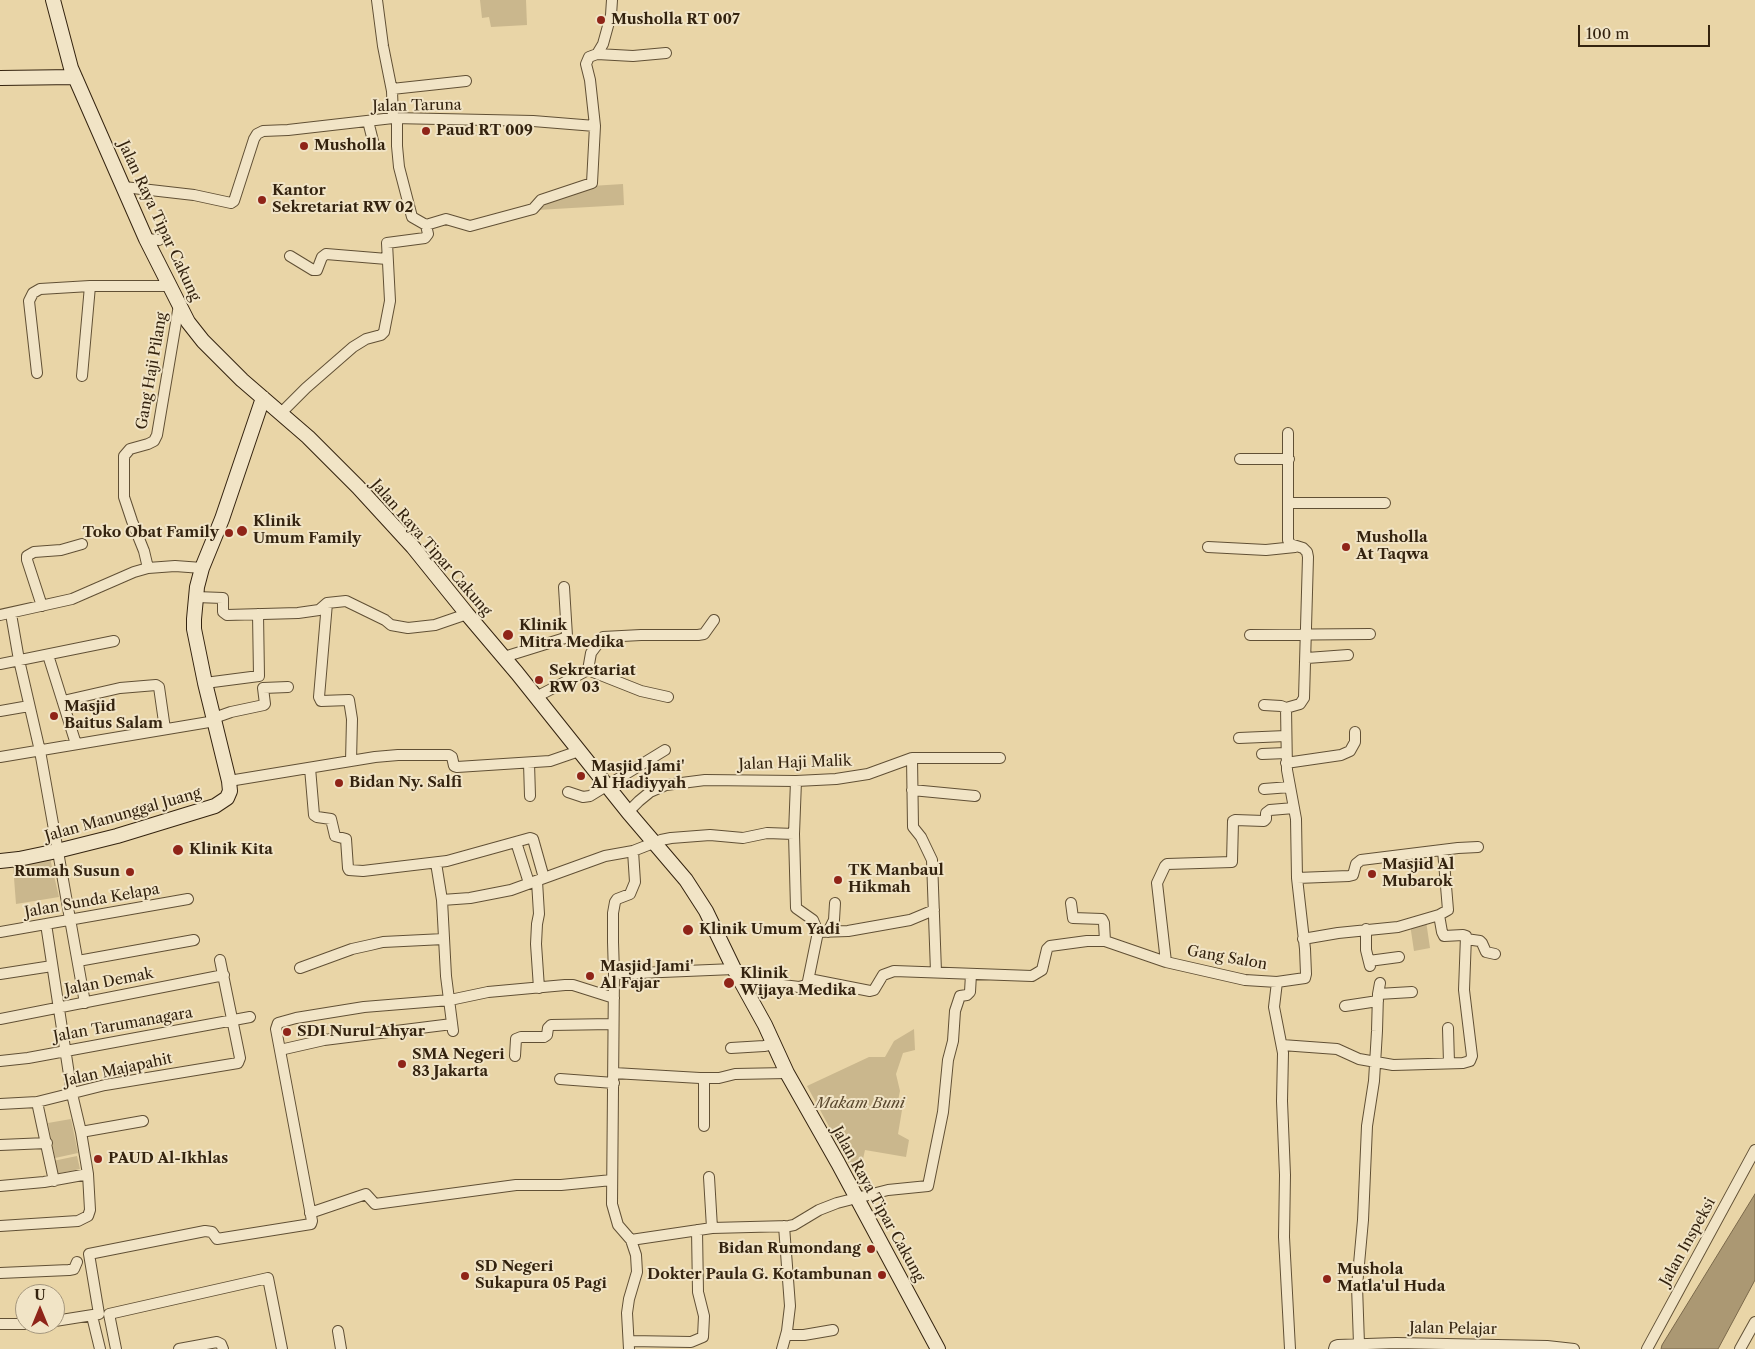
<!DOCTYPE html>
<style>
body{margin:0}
#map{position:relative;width:1755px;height:1349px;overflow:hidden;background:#e9d5a7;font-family:"Libre Caslon Text",serif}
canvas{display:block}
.north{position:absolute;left:15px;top:1284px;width:50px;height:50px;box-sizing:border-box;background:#f1e4c6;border:1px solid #a5977d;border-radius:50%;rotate:0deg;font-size:14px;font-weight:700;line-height:20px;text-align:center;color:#34230f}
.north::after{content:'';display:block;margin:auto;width:18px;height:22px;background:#8f2418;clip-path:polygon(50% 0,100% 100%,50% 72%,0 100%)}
.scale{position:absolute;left:1578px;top:25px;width:132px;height:22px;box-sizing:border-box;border:2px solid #34230f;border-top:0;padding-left:6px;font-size:15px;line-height:18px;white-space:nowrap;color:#34230f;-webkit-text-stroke:4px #f1e4c6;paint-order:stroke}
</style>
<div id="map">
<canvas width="1755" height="1349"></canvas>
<div class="north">U</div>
<div class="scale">100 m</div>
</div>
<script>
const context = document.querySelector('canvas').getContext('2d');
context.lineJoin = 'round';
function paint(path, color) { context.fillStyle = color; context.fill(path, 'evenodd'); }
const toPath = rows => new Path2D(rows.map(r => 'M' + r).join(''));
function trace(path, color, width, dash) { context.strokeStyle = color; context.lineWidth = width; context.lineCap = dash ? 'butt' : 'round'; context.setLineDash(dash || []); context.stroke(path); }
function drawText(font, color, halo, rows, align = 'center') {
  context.font = font + ' "Libre Caslon Text",serif'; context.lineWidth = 4; context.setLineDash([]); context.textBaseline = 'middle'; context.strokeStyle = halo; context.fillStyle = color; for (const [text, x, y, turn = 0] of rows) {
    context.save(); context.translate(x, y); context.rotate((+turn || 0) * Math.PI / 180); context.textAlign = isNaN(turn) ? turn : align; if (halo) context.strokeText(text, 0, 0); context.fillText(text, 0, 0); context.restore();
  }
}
const green = toPath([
 [480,0,526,0,527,25,491,27,489,17,482,18],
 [623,184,624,205,537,210,544,201,591,186],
 [50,858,59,897,16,904,13,865],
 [1426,921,1430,948,1414,951,1410,924],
 [914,1029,915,1050,903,1053,896,1074,900,1091,897,1106,902,1110,898,1134,909,1140,906,1157,865,1150,861,1168,851,1167,807,1086,869,1057,885,1057,894,1041],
 [71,1119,78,1153,55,1158,48,1123],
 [77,1156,80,1169,55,1174,53,1161]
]);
const water = toPath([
 [1755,1194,1755,1280,1718,1349,1661,1349,1662,1345,1755,1194]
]);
const street = toPath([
 [377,0,383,46,392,91,393,118],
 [597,54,633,56,666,53],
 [392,89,466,81],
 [397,118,397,146,399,167,412,217,426,225],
 [368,121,374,145],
 [124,187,194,195,231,203,234,201,254,139,257,134,263,131,288,130,393,118,533,121,595,126,590,80,586,64,589,57,597,54,603,44,611,15,612,0],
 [146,239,159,240],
 [290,256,313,270,317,270,322,257,326,254,387,259],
 [37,373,29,301,33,293,40,289,90,286,169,286],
 [82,376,90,286],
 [281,413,306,388,353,347,366,339,381,335,384,332,390,301,387,243,425,238,428,234,426,225,446,219,470,226,533,209,541,200,592,183,595,126],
 [1240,459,1289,459],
 [1289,503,1385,503],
 [1208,547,1266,550,1295,547],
 [148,568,144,551,132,521,124,497,124,456,130,449,148,444,154,441,157,435,179,305],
 [196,597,223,598,223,612,227,615,298,613,319,610,327,603,346,601,385,620,391,625,408,628,435,625,467,614],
 [327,603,319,697,321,701,349,700,352,719,351,761],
 [42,606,27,560,27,556,34,552,61,550,82,544],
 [11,614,19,660,40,751,85,1003],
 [0,615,72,599,134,572,148,568,175,566,202,568],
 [1250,635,1370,634],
 [48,655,76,744],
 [504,657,565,638,567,636,564,587],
 [1307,658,1348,655],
 [0,664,114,641],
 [588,670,591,653,603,637,641,635,698,635,704,634,714,620],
 [588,670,641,691,668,697],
 [205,683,259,676,258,614],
 [536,697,588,670],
 [63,701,120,688,156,685,159,687,165,729],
 [1264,705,1281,706,1286,708],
 [0,711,29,706],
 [214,718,231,712,264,705,265,704,263,688,288,687],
 [1239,738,1286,736],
 [1262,754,1286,753],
 [0,757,215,721],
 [912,758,913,827,921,837,932,860,936,972],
 [529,763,530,796],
 [1286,763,1341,755,1350,751,1355,742,1355,732],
 [310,768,314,815,317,817,331,819,335,836,346,839,348,868,349,870,363,871,447,861,530,838,533,839,544,878],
 [229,781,375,757,398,755,449,755,452,757,454,766,457,767,550,761,579,751],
 [796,781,794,834,796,908,813,920,818,932,808,981],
 [1264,789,1290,787],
 [912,790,975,796],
 [568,792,583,797,590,796,665,750],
 [628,812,639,801,650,792,666,785,705,780,796,781,836,779,868,774,912,758,1000,758],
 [516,842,529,883],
 [436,863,442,900],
 [1297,878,1349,876,1353,875,1356,864,1361,860,1458,848,1478,847],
 [537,881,539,914,537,924,536,944,539,988],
 [1071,903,1073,918,1102,919,1104,923,1105,941],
 [1439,915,1448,910,1443,850],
 [1366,929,1366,950,1370,966],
 [0,932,188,899],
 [818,932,848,931,910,920,934,910],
 [828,932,834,920,835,903],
 [1466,939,1480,941,1482,943,1486,952,1495,954],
 [78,961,194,940],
 [1369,961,1399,957],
 [1166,962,1157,883,1165,866,1167,864,1232,862,1233,821,1235,820,1264,821,1266,819,1266,813,1270,810,1294,808],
 [300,968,352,949,370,945,383,942,444,939],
 [0,974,52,966],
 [614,974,734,969],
 [741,980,799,987,806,985,810,980,814,980,870,991,874,990,883,975,894,971,1032,976,1042,970,1047,949,1050,946,1087,941,1105,941,1166,962,1245,980,1277,982,1305,978,1306,974,1305,949,1297,878,1296,819,1287,770,1286,708,1300,704,1304,698,1308,557,1307,552,1303,548,1290,544,1288,540,1288,433],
 [1277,982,1274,1007,1283,1053,1282,1101,1285,1175,1284,1237,1290,1349],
 [1378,994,1412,992],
 [1345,1006,1378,1001],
 [0,1019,224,975],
 [1448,1028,1449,1063],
 [453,1031,446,976,442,900,470,898,511,890,605,856,633,851,661,840,671,838,710,835,743,838,767,833,794,834],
 [1282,1045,1337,1049,1359,1059,1393,1065,1463,1063,1470,1061,1472,1056,1464,990,1466,936,1463,935,1444,936,1442,932,1439,915,1398,927,1338,933,1303,939],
 [731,1048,764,1046,774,1044],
 [280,1050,324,1040,452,1024],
 [515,1056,516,1039,521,1037,544,1037,547,1035,548,1028,551,1025,613,1024],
 [0,1061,28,1058,250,1017],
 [614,1073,700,1078,719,1078,735,1074,787,1073],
 [560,1079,614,1083],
 [37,1102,54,1181],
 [0,1104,37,1102,105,1085,238,1063,240,1058,220,960],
 [704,1126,704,1078],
 [81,1132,143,1121],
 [0,1145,47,1143],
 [709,1177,712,1228],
 [0,1186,44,1182,88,1174],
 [310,1213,366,1194,375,1204,516,1185,561,1185,612,1180],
 [0,1226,78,1221,88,1216,90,1210,88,1174,81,1132,72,1094,46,924],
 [631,1240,712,1228,789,1226,794,1225,819,1210,837,1203,888,1190,928,1186,943,1112,948,1060,953,1041,955,1011,960,996,967,995,970,992,971,974],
 [0,1273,69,1270,74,1269,77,1262],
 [92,1316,100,1349],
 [55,1321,99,1314,89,1254,205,1231,212,1232,217,1239,311,1224,312,1221,276,1029,278,1023,296,1018,364,1007,450,1000,488,992,565,985,573,985,614,998],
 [0,1324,25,1324],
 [338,1331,341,1349],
 [786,1335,804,1335,833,1330],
 [629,1341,691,1342,703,1337,704,1316,698,1292,697,1230],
 [1359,1344,1357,1286,1363,1220,1367,1126,1374,1081,1377,1031,1378,994,1380,983],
 [116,1349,109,1314,268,1278,282,1349],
 [179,1349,217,1342,221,1344,223,1349],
 [629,1349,627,1313,629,1299,637,1272,636,1255,631,1240,618,1225,612,1204,614,974,613,942,613,913,615,902,617,899,630,894,635,882,633,851],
 [782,1349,787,1331,790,1306,784,1226],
 [1334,1349,1335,1346,1338,1345,1396,1343,1547,1346,1574,1349],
 [1647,1349,1755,1150],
 [1740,1349,1755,1322]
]);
const secondary = toPath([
 [53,0,71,68,146,239,188,322,203,341,242,380,308,437,358,487,413,547,467,614,517,673,628,812,686,880,706,911,734,969,765,1025,787,1073,838,1163,938,1349],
 [0,78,75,77],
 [0,861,19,859,57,851,117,836,215,806,227,798,230,791,229,781,205,683,194,629,194,619,197,587,202,568,222,519,263,398]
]);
const markers = [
 [601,20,5,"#8f2418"],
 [426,131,5,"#8f2418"],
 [304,146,5,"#8f2418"],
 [262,200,5,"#8f2418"],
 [242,531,6,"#8f2418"],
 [229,533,5,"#8f2418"],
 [1346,547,5,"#8f2418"],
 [508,635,6,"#8f2418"],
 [539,680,5,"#8f2418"],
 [54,716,5,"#8f2418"],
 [581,776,5,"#8f2418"],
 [339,783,5,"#8f2418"],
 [178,850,6,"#8f2418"],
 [130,872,5,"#8f2418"],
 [1372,874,5,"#8f2418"],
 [838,880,5,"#8f2418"],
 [688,930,6,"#8f2418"],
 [590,976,5,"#8f2418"],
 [729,983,6,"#8f2418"],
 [287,1032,5,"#8f2418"],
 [402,1064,5,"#8f2418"],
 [98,1159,5,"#8f2418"],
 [871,1249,5,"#8f2418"],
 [882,1275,5,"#8f2418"],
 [465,1276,5,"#8f2418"],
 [1327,1279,5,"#8f2418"]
];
const poiNames = [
 ["Musholla RT 007",611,20],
 ["Paud RT 009",436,131],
 ["Musholla",314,146],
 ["Kantor",272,191],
 ["Sekretariat RW 02",272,208],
 ["Klinik",253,522],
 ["Umum Family",253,539],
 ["Toko Obat Family",219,533,"right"],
 ["Musholla",1356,538],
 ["At Taqwa",1356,555],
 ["Klinik",519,626],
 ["Mitra Medika",519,643],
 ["Sekretariat",549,671],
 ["RW 03",549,688],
 ["Masjid",64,707],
 ["Baitus Salam",64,724],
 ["Masjid Jami'",591,767],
 ["Al Hadiyyah",591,784],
 ["Bidan Ny. Salfi",349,783],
 ["Klinik Kita",189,850],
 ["Masjid Al",1382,865],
 ["Mubarok",1382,882],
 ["TK Manbaul",848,871],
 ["Hikmah",848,888],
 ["Rumah Susun",120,872,"right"],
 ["Klinik Umum Yadi",699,930],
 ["Masjid Jami'",600,967],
 ["Al Fajar",600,984],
 ["Klinik",740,974],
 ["Wijaya Medika",740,991],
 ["SDI Nurul Ahyar",297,1032],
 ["SMA Negeri",412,1055],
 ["83 Jakarta",412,1072],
 ["PAUD Al-Ikhlas",108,1159],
 ["Bidan Rumondang",861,1249,"right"],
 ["SD Negeri",475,1267],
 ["Sukapura 05 Pagi",475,1284],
 ["Mushola",1337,1270],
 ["Matla'ul Huda",1337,1287],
 ["Dokter Paula G. Kotambunan",872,1275,"right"]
];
const streetNames = [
 ["Jalan Taruna",417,106,-1],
 ["Jalan Raya Tipar Cakung",159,221,65],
 ["Gang Haji Pilang",152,371,-80],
 ["Jalan Raya Tipar Cakung",431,548,49],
 ["Jalan Haji Malik",795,763,-2],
 ["Jalan Manunggal Juang",123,815,-16],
 ["Jalan Sunda Kelapa",92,901,-10],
 ["Gang Salon",1227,958,10],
 ["Jalan Demak",109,982,-11],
 ["Jalan Tarumanagara",123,1025,-10],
 ["Jalan Majapahit",118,1070,-12],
 ["Jalan Raya Tipar Cakung",878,1204,61],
 ["Jalan Inspeksi",1688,1242,-61],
 ["Jalan Pelajar",1453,1329,1]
];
const parkNames = [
 ["Makam Buni",860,1104]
];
paint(green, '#cab78d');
paint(water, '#ab9873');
trace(water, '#7b694b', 1);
trace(street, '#615035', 12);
trace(secondary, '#34230f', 16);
trace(street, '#f1e4c6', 10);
trace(secondary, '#f1e4c6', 14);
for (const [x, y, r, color] of markers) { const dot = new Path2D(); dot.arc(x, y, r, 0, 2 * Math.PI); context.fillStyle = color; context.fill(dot); trace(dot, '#f1e4c6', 2); }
drawText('bold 15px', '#34230f', '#f1e4c6', poiNames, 'left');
drawText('15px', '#34230f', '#f1e4c6', streetNames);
drawText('italic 15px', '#5a482e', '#f1e4c6', parkNames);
</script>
